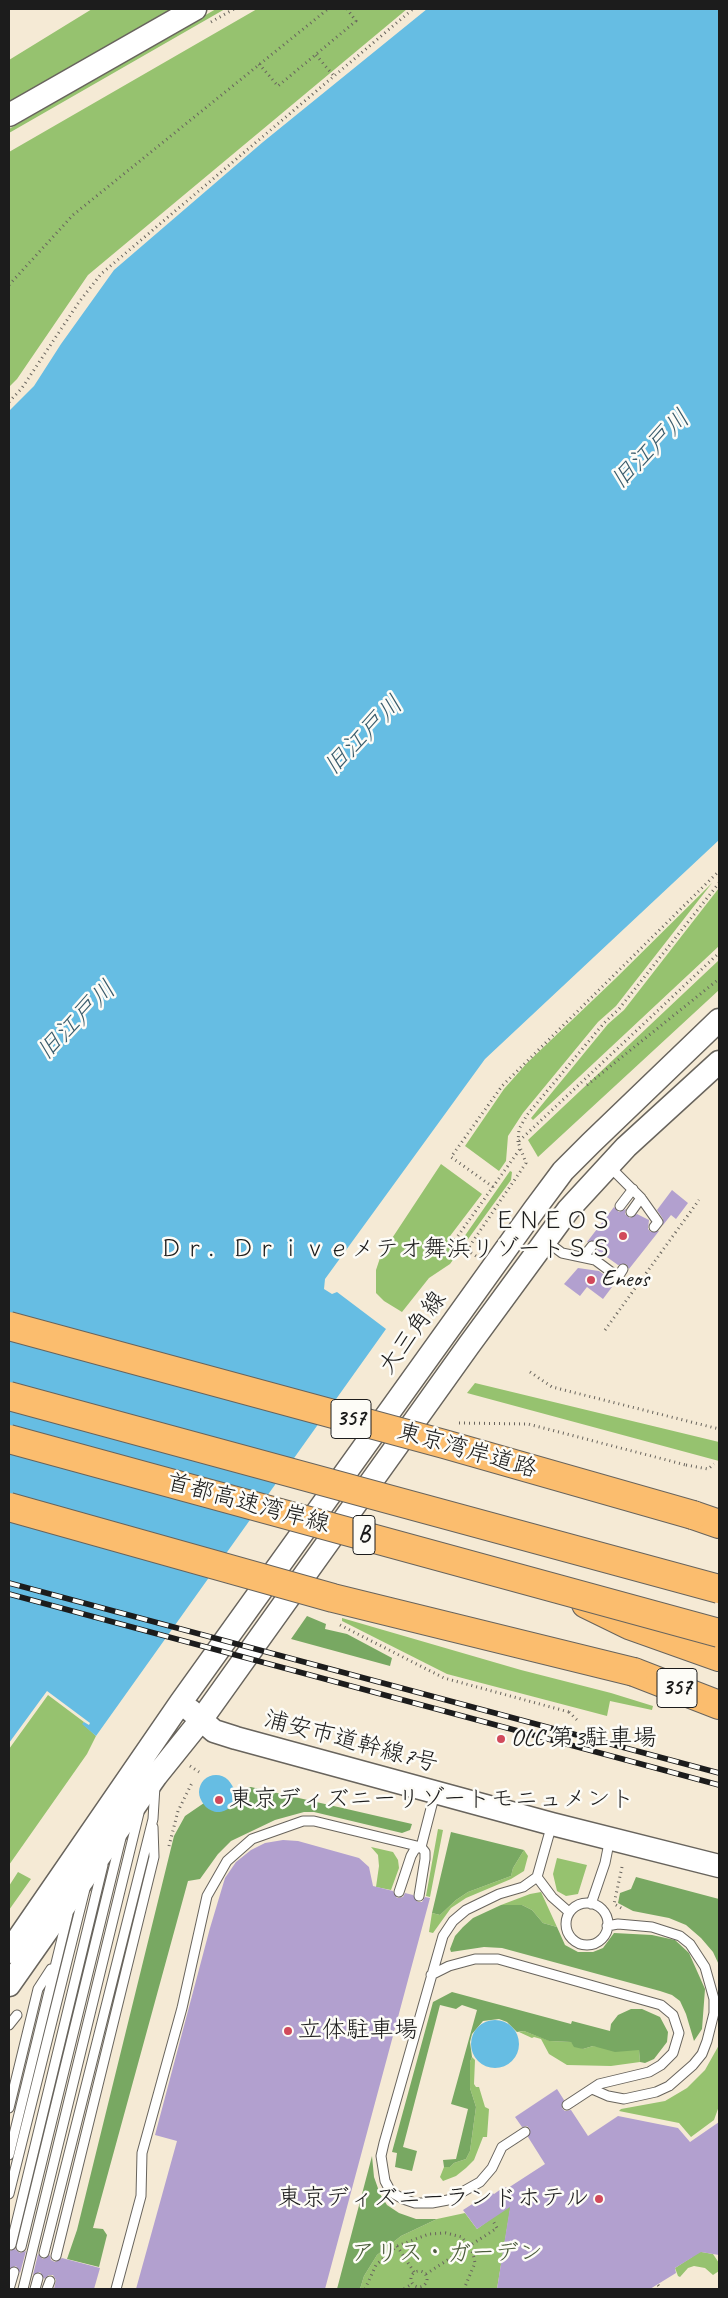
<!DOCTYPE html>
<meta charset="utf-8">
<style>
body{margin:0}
#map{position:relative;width:728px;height:2298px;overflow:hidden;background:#f5ead5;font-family:Caveat,sans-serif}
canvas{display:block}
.frame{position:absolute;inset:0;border:10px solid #1c1c1c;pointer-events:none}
</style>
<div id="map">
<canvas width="728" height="2298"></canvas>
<div class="frame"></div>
</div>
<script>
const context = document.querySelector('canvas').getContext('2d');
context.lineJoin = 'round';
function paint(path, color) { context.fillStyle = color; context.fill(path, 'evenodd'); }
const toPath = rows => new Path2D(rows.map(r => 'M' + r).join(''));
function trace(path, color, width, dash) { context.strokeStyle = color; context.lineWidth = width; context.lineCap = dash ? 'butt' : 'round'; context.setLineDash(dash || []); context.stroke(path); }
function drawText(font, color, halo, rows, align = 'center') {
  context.font = font + ' Caveat,"Klee One",sans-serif'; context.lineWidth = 5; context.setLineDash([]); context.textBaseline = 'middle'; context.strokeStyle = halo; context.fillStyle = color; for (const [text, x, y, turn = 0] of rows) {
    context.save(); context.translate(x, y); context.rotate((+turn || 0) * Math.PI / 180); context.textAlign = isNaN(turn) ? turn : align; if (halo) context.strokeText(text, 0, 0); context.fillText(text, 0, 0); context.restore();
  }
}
const green = toPath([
 [92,9,171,9,9,103,9,60],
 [216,9,225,9,9,133,9,129],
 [257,9,407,9,88,275,17,379,9,387,9,152],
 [712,883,616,1006,598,1022,523,1113,508,1136,506,1161,499,1171,465,1146,504,1089,527,1063,615,979],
 [719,888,719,946,533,1120,531,1118,608,1024,624,1010],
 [719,960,719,990,538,1157,528,1140],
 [441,1164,482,1194,447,1240,457,1247,510,1171,512,1172,511,1180,450,1264,429,1278,402,1312,384,1301,376,1293,376,1270,381,1255],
 [475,1383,719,1442,719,1461,467,1393],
 [342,1618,521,1670,611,1693,653,1706,652,1710,610,1701,607,1716,447,1674,342,1621],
 [48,1695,84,1722,83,1724,96,1736,87,1754,9,1865,9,1749],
 [438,1829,443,1830,430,1897,426,1896],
 [371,1847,393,1852,398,1860,399,1868,391,1890,376,1887,379,1866,378,1855],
 [524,1850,528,1856,524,1871,511,1879,466,1898,451,1908,433,1933,429,1932,432,1913,440,1915,456,1900,468,1892,511,1876,513,1868],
 [557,1858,587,1865,578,1894,566,1896,557,1891,553,1874],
 [18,1872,31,1879,9,1910,9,1886],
 [541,1892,557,1927,543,1923,532,1910,522,1905,501,1905,530,1894],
 [524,2031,550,2041,571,2042,583,2049,593,2046,639,2050,640,2062,611,2066,567,2065,549,2054,541,2039,534,2037,532,2038,519,2032],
 [719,2045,719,2106,714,2120,691,2137,679,2123,619,2111,621,2109,665,2101,687,2088,705,2070],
 [472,2057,475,2060,474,2084,476,2087,479,2087,485,2107,489,2109,487,2137,483,2137,474,2160,466,2168,456,2176,443,2181,440,2177,444,2167,450,2167,454,2163,466,2159,470,2151,476,2107,470,2088,470,2062],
 [511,2204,497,2289,360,2289,364,2276,377,2255,401,2236,437,2219,465,2213,477,2229],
 [696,2251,713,2254,719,2263,719,2271,713,2275,705,2268,694,2266,688,2268,680,2277,678,2276,675,2268,692,2257]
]);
const forest = toPath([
 [307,1616,326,1624,325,1629,347,1634,392,1658,390,1666,291,1639],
 [251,1787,412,1824,410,1830,402,1833,314,1812,304,1812,275,1820,231,1841,218,1854,200,1879,188,1881,93,2228,103,2229,107,2235,99,2267,67,2259,77,2230,174,1836,185,1816,204,1803,234,1789],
 [451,1832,524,1850,513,1868,511,1876,468,1892,456,1900,440,1915,432,1913],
 [636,1877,719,1899,719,1965,713,1952,701,1938,686,1925,669,1918,633,1911,618,1903,620,1893,631,1889],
 [501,1905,522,1905,532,1910,543,1923,557,1927,565,1945,578,1952,593,1952,603,1948,614,1933,652,1935,675,1940,689,1953,705,1989,702,2029,694,2041,686,2014,680,2001,672,1995,660,1991,502,1948,484,1947,451,1952,450,1949,455,1936,463,1927,473,1918],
 [452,1992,571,2024,572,2021,610,2031,611,2024,618,2015,631,2009,642,2009,660,2017,668,2032,667,2042,654,2059,645,2063,640,2062,639,2050,615,2052,593,2046,583,2049,574,2047,571,2042,549,2041,524,2031,517,2032,507,2022,499,2019,483,2021,472,2034,470,2042,472,2057,470,2062,470,2088,476,2107,470,2151,466,2159,454,2163,450,2167,444,2167,443,2160,456,2159,468,2109,451,2104,477,2010,462,2005,456,2009,440,2005,403,2147,417,2151,412,2171,395,2167,397,2153,392,2152,433,2002],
 [372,2156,374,2177,380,2194,387,2205,399,2213,416,2219,437,2219,401,2236,377,2255,364,2276,360,2289,337,2289]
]);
const water = toPath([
 [427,9,719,9,719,840,485,1059,325,1279,324,1289,332,1294,337,1292,386,1329,96,1736,82,1724,84,1722,89,1725,90,1723,47,1691,9,1743,9,411,34,386,61,344,114,270,263,142],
 '471 2044a24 24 0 1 1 48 0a24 24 0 1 1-48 0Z'
]);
const river = toPath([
 [216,1792,218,1795]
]);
const building = toPath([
 [672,1190,688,1203,676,1219,671,1215,663,1225,663,1219,657,1210],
 [614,1207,619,1212,626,1209,625,1214,630,1218,637,1214,649,1220,648,1229,651,1232,659,1231,629,1269,626,1264,618,1265,597,1250,598,1244,595,1241,587,1242],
 [578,1268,599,1271,615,1283,603,1299,587,1287,580,1296,564,1284],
 [283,1840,298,1841,359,1858,369,1867,373,1886,393,1891,397,1898,403,1897,405,1893,413,1895,418,1902,422,1902,425,1897,430,1898,325,2289,136,2289,177,2141,155,2135,210,1928,225,1878,236,1862,251,1850,265,1843],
 [557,2089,564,2100,562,2108,565,2111,571,2110,588,2136,618,2116,678,2128,690,2142,719,2122,719,2255,701,2252,675,2268,676,2273,650,2289,497,2289,510,2207,477,2229,463,2210,491,2192,494,2194,504,2187,508,2188,545,2164,528,2137,530,2129,527,2126,522,2127,515,2117],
 [15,2249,20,2253,26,2251,20,2273,16,2266,9,2269,9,2251],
 [38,2254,43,2259,50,2255,51,2260,55,2262,62,2258,100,2268,94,2289,54,2289,56,2280,53,2275,49,2275,44,2279,40,2272,33,2275]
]);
const path = toPath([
 [211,22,234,9],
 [316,55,333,75],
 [259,64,278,86,356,21,347,9],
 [9,285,73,215,328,9],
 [9,402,22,388,79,302,101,274,413,9],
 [587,1085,719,979],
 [518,1142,519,1129,527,1115,604,1023,619,1009,719,883],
 [493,1187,451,1157,502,1086,719,871],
 [455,1240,520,1149],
 [476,1256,467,1250,526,1163,518,1142,719,953],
 [605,1330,699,1200],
 [530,1372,552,1387,719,1429],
 [686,1465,708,1469,714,1464],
 [569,1712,577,1720],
 [190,1766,199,1772],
 [169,1846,178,1811,192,1783],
 [622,1867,614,1904,623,1909],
 [397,2246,414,2272],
 '411 2279a8 8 0 1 1 16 0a8 8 0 1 1-16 0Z',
 [426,2274,497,2228,492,2219],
 [658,2285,661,2289],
 [365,2289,376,2265,397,2246,429,2234,446,2233,462,2237,473,2253,475,2263,464,2289],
 [404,2289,412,2284]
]);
const service = toPath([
 [609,1166,641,1198,658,1222,654,1227],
 [620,1206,633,1189],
 [631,1212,641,1198],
 [546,1241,562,1253,595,1260,618,1277,623,1269],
 [584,1256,592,1246],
 [537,1877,552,1897,569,1912],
 [399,1892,411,1856,415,1849,421,1847],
 [419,1896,425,1859,425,1852,421,1847,435,1793],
 '566 1924a21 21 0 1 1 42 0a21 21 0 1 1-42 0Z',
 [591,1904,605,1863,610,1838],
 [431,1975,449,1966,475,1959,498,1959,661,2005,673,2015,679,2033,673,2053,661,2065,649,2072,599,2084,567,2105],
 [9,2025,17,2015],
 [592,2089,608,2096,624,2099,656,2092,669,2086,693,2065,702,2054,707,2041,714,2013,714,1999,705,1967,690,1944,680,1936,652,1927,618,1924,607,1926],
 [9,2108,38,1989,51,1969],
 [525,2132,502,2147,492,2168,480,2182,448,2200,432,2203,415,2203,403,2199,391,2192,385,2181,381,2156,384,2143,443,1936,453,1921,466,1910,499,1894,523,1887,537,1877,552,1824],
 [9,2155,68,1914],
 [9,2194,85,1889],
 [11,2245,103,1865],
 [21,2247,121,1838],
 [44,2253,153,1819,155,1786],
 [56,2256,154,1857,153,1827],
 [9,2289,14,2272],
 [23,2289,139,1813],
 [35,2289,38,2278],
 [47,2289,50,2281],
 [116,2289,141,2196,142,2153,182,2008,207,1896,227,1861,252,1839,303,1821,314,1821,421,1847]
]);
const tertiary = toPath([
 [9,115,195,9],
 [190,1710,214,1731,236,1738,552,1824,719,1866],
 [9,1952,181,1702,534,1210,563,1171,591,1143,719,1020],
 [9,1985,156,1776,201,1720,469,1345,568,1210,626,1147,719,1062]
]);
const trunk = toPath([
 [693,1515,719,1524],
 [634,1672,719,1705]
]);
const motorway = toPath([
 [586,1604,629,1625,719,1657]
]);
const rail = toPath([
 [9,1583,719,1773],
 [9,1594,719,1785]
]);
const pathBridge = toPath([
 [459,1423,528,1424,686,1465],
 [340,1625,444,1678,569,1712]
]);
const trunkBridge = toPath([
 [9,1326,444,1444,693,1515],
 [9,1507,333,1598,634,1672]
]);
const motorwayBridge = toPath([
 [9,1396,719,1589],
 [9,1439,719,1633]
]);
const markers = [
 [623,1236,5,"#d1495b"],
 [591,1280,5,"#d1495b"],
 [501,1739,5,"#d1495b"],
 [219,1800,5,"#d1495b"],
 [288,2031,5,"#d1495b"],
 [599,2199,5,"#d1495b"]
];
const shields = [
 [351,1419,40],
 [364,1535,22],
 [677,1688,40]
];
const shieldNames = [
 ["357",351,1419],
 ["B",364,1535],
 ["357",677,1688]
];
const poiNames = [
 ["ＥＮＥＯＳ",613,1222,"right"],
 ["Ｄｒ．Ｄｒｉｖｅメテオ舞浜リゾートＳＳ",613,1250,"right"],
 ["Eneos",601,1280],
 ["OLC 第3駐車場",511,1739],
 ["東京ディズニーリゾートモニュメント",229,1800],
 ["立体駐車場",298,2031],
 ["東京ディズニーランドホテル",589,2199,"right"]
];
const streetNames = [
 ["大三角線",413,1333,-54],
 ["東京湾岸道路",467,1451,16],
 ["首都高速湾岸線",248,1504,15],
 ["浦安市道幹線7号",351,1742,15]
];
const parkNames = [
 ["アリス・ガーデン",447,2254]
];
const waterNames = [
 ["旧江戸川",651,450,-45],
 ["旧江戸川",364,736,-45],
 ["旧江戸川",77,1021,-45]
];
paint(green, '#96c26f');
paint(forest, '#78a862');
paint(water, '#66bde3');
trace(river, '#66bde3', 34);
paint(building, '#b2a0cf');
trace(service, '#68645d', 11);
trace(tertiary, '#68645d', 25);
trace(trunk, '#68645d', 30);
trace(motorway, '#68645d', 30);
trace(path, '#68645d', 3, [1, 4]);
trace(service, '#fff', 9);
trace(tertiary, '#fff', 22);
trace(trunk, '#fbbd6e', 28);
trace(motorway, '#fbbd6e', 28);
trace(rail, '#1c1c1c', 5.5);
trace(rail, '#fdfcf7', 4, [11]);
trace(trunkBridge, '#68645d', 30, []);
trace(motorwayBridge, '#68645d', 30, []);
trace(pathBridge, '#68645d', 3, [1, 4]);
trace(trunkBridge, '#fbbd6e', 28);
trace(motorwayBridge, '#fbbd6e', 28);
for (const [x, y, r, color] of markers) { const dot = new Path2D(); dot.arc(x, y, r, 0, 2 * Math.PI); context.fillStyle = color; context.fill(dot); trace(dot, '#fdfcf7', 2); }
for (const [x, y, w] of shields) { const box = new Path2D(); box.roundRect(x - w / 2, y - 19.5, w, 39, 4); context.fillStyle = '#fdfcf7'; context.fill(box); trace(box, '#1c1c1c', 1); }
drawText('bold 22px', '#1c1c1c', null, shieldNames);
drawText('24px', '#1c1c1c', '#fdfcf7', poiNames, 'left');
drawText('24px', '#1c1c1c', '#fdfcf7', streetNames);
drawText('24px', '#4d5e3d', '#fdfcf7', parkNames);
drawText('italic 25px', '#3a5c6c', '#fdfcf7', waterNames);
</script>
